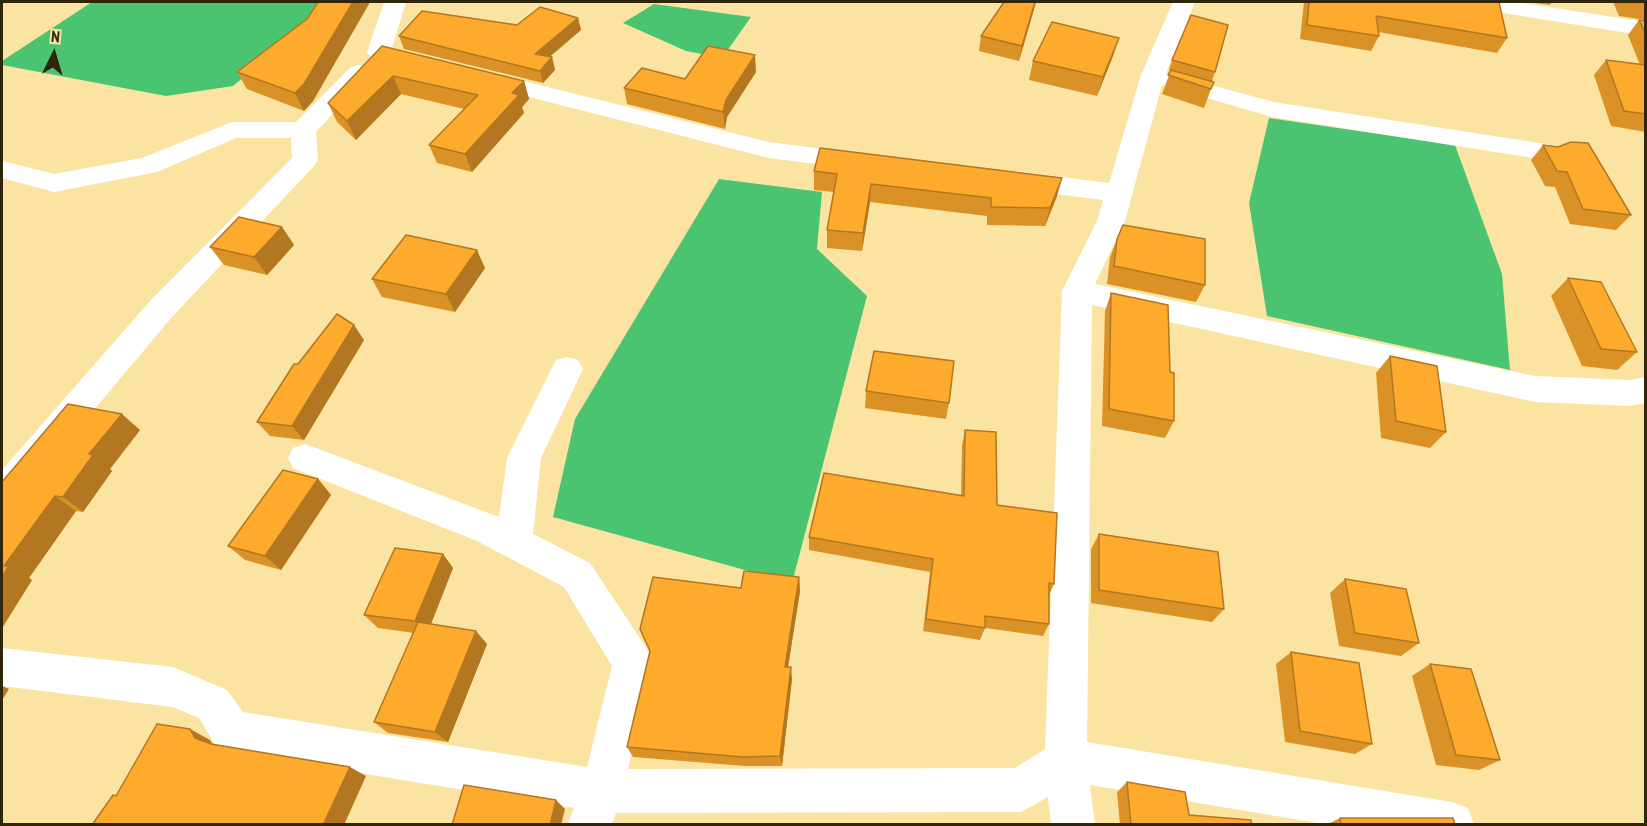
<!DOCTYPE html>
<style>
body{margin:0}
#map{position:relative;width:1647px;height:826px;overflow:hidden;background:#fbe4a2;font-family:"PT Sans Narrow",sans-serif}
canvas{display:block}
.frame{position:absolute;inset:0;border:3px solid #2e250a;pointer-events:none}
.north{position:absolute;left:24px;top:24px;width:60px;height:60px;-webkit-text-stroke:4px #fbe4a2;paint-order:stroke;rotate:5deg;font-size:16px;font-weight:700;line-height:24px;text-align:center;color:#2e250a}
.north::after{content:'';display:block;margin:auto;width:21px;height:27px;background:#2e250a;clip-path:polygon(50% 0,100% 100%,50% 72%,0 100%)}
</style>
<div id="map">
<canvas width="1647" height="826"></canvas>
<div class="frame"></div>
<div class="north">N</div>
</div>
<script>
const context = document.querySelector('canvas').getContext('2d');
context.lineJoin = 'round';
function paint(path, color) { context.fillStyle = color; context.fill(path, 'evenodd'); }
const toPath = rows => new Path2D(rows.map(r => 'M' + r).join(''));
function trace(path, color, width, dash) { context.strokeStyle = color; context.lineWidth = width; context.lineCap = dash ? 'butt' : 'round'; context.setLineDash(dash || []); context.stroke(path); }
const water = toPath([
 [92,2,326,2,320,14,233,86,166,96,2,65,2,61],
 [654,4,751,17,722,58,686,51,623,23],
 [1269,118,1455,145,1502,274,1510,370,1267,316,1249,203],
 [719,179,822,192,817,249,867,296,792,583,553,517,575,419]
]);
const minor = toPath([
 [384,2,406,2,392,48,426,57,430,62,426,67,410,67,371,57,367,52,384,2],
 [1173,2,1195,2,1166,73,1274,102,1546,144,1555,146,1559,152,1555,158,1546,160,1272,117,1162,85,1125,221,1095,284,1535,376,1629,380,1646,377,1646,403,1629,406,1535,402,1092,305,1087,742,1452,802,1468,808,1474,824,1324,824,1090,785,1095,824,1051,824,1048,797,1021,812,616,813,612,824,568,824,574,808,231,752,216,746,199,718,172,707,2,686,2,648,173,667,227,690,243,712,587,767,612,666,564,587,477,541,293,468,288,458,293,448,305,444,499,517,507,458,556,360,567,357,578,360,583,369,541,458,533,534,590,563,647,649,653,663,628,769,1015,768,1045,749,1062,291,1097,221,1103,200,1015,189,1006,186,1002,180,1006,174,1015,171,1109,183,1141,75,1173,2],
 [1467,2,1516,2,1646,22,1646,36,1478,9,1470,7,1467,2],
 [359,65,367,67,371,72,316,132,318,160,314,166,172,317,14,505,2,509,2,470,150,301,292,158,291,138,236,138,157,172,54,192,2,178,2,161,54,174,142,158,232,122,296,122,351,67,359,65],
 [483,71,769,142,863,154,872,156,876,162,872,168,863,170,769,158,474,83,471,78,474,73,483,71]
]);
const wall = toPath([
 [318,2,370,2,313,101,304,111,247,89,237,72,307,19],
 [1036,2,1019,61,979,51,981,36],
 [1304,2,1499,2,1507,38,1497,53,1378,32,1379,36,1371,51,1300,39],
 [1527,2,1552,2,1550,5],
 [1613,2,1646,2,1646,20,1619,16],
 [578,18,581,30,549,57,552,57,555,70,543,83,404,49,399,36,517,25],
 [1639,20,1646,21,1646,132,1611,126,1594,75,1606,60,1640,65,1628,35],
 [382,46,524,81,529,99,522,107,524,113,472,172,437,163,429,145,464,109,401,94,356,140,337,122,328,103],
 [1113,56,1097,96,1029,80,1033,61],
 [1172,60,1215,72,1212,81,1211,89,1204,108,1162,94,1171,70,1169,70],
 [756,72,727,117,725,129,627,104,624,88,685,79],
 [1543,145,1631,215,1616,230,1570,224,1555,187,1545,186,1531,160],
 [814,171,1057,196,1045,226,987,225,987,216,870,202,862,251,827,248,827,230,834,192,814,190],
 [282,227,294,245,267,275,224,265,210,247],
 [1117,239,1205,285,1196,302,1107,284,1110,257],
 [485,268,455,312,382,297,372,279],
 [1568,278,1637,352,1617,370,1582,366,1551,296],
 [1111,293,1170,372,1174,421,1165,438,1102,426,1105,311],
 [364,340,304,440,270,436,257,422,298,364],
 [1390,356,1446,432,1430,448,1381,438,1376,373],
 [866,391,949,403,946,419,865,408],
 [140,430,110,469,112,471,83,512,76,511,29,578,32,580,2,628,2,482],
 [965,430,997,505,1054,584,1049,595,1049,624,1043,636,985,628,980,640,923,631,930,572,809,550,809,537,961,495,962,445],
 [318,479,331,495,281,570,245,560,228,546],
 [1099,534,1224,609,1212,622,1091,603,1091,549],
 [443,554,453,568,431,624,487,644,448,742,388,733,374,722,414,633,378,628,364,615],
 [799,577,800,591,788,667,792,679,782,766,745,766,633,757,627,747,650,652,640,629,741,588],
 [1345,579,1419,643,1401,656,1339,646,1330,593],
 [1291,652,1372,744,1355,754,1285,742,1276,664],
 [1430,664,1500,760,1479,770,1436,765,1412,676],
 [1127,782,1189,815,1252,825,1120,825,1117,792],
 [1340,818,1455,825,1326,825]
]);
const shadedWall = toPath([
 [353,2,370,2,313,101,304,111,295,93],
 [1035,2,1036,2,1019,61,1022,46],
 [578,18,581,30,539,66,535,54],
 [1119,38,1113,56,1097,96,1103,77],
 [755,55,756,72,727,117,725,129,723,112,726,100],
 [552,57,555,70,543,83,540,71],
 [393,76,401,94,356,140,347,121],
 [524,81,529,99,522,107,524,113,472,172,465,154,512,93],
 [1062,178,1057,196,1045,226,1050,208],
 [871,184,870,202,862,251,863,233],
 [282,227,294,245,267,275,254,257],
 [477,250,485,268,455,312,446,294],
 [354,325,364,340,304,440,292,426],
 [122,414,140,430,110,469,112,471,83,512,63,497,89,454],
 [318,479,331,495,281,570,265,556],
 [55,496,76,511,29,578,32,580,2,628,2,578,4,566],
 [443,554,453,568,427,634,415,621],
 [799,577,800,591,786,679,785,667],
 [476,631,487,644,448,742,435,732],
 [791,667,792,679,782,766,780,756],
 [2,686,9,689,2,700],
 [190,729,210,740,215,748,195,738],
 [350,767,366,776,344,825,323,825],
 [556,800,565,809,561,825,550,825]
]);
const building = toPath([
 [318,2,353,2,304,84,295,93,237,72,307,19,318,2],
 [1004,2,1035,2,1022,46,981,36,1004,2],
 [1309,2,1499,2,1507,38,1376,16,1379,36,1307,25,1309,2],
 [540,7,578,18,535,54,552,57,540,71,399,36,422,11,517,25,540,7],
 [1191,15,1228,25,1215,72,1172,60,1191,15],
 [1639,20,1646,21,1646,34,1639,20],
 [1052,22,1119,38,1103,77,1033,61,1052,22],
 [382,46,524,81,512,93,519,95,465,154,429,145,478,95,393,76,347,121,328,103,382,46],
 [708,46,755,55,726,100,723,112,624,88,642,68,685,79,708,46],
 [1606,60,1646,65,1646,114,1624,111,1606,60],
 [1171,70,1214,82,1211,89,1168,75,1171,70],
 [1571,142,1588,143,1631,215,1583,209,1567,172,1557,171,1543,145,1558,147,1571,142],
 [820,148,1062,178,1050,208,991,207,991,198,871,184,863,233,827,230,837,174,814,171,820,148],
 [239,217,282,227,254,257,210,247,239,217],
 [1123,225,1205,239,1205,285,1114,266,1117,239,1123,225],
 [406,235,477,250,446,294,372,279,406,235],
 [1568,278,1601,282,1637,352,1601,349,1568,278],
 [1111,293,1168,305,1170,372,1174,373,1174,421,1109,409,1111,293],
 [337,314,354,325,292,426,257,422,294,364,298,364,337,314],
 [874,351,954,361,949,403,866,391,874,351],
 [1390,356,1437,366,1446,432,1396,421,1390,356],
 [68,404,122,414,89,454,93,455,63,497,55,496,4,566,9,566,2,577,2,482,68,404],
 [965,430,996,432,997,505,1057,513,1054,584,1049,583,1049,624,985,616,985,628,926,619,933,559,809,537,824,473,964,496,965,430],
 [283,470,318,479,265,556,228,546,283,470],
 [1099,534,1218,552,1224,609,1099,590,1099,534],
 [395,548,443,554,415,621,364,615,395,548],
 [744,571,799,577,785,667,791,667,780,756,742,757,627,747,650,651,640,629,653,577,741,588,744,571],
 [1345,579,1406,589,1419,643,1355,633,1345,579],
 [418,622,476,631,435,732,374,722,418,622],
 [1291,652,1359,663,1372,744,1300,731,1291,652],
 [1430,664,1471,669,1500,760,1456,755,1430,664],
 [157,724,190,729,195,738,211,744,350,767,323,825,92,825,113,795,116,796,157,724],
 [1127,782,1185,792,1189,815,1251,820,1252,825,1131,825,1127,782],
 [464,785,556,800,550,825,452,825,464,785],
 [1340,818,1453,818,1455,825,1341,825,1340,818]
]);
paint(water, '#4bc471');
paint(minor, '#fff');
paint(wall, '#da9227');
paint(shadedWall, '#b27720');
paint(building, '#feaa2d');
trace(building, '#b27720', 1.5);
</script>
